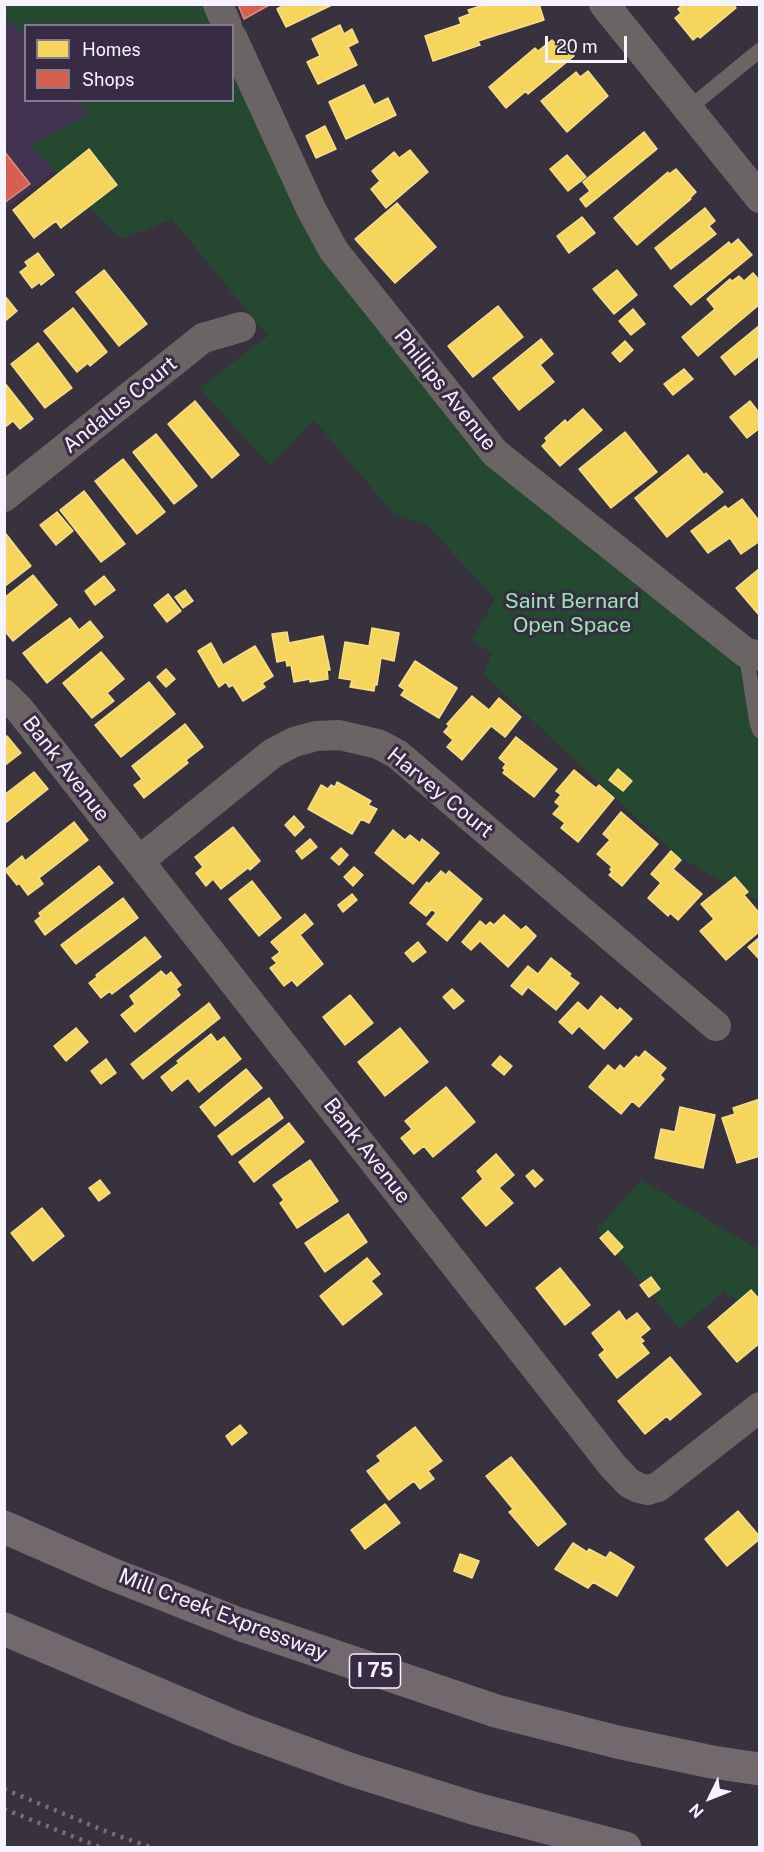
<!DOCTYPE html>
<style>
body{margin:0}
#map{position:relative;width:764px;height:1852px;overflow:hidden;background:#38323f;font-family:"Public Sans",sans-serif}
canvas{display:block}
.frame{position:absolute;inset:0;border:6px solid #f7f2ff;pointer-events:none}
.legend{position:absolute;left:24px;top:24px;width:210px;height:78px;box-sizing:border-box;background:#382c45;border:2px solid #847b8f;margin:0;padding:8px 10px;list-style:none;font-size:18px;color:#f7f2ff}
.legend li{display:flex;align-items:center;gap:12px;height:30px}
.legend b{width:30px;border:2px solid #847b8f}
.north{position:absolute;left:680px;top:1768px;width:60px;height:60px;-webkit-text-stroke:4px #382c45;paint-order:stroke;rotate:227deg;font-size:16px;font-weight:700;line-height:24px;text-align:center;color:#f7f2ff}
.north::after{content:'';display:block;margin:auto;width:21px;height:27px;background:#f7f2ff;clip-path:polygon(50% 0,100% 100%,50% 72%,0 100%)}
.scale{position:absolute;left:545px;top:36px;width:82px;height:27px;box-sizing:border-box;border:3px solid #f7f2ff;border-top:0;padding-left:8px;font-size:18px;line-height:21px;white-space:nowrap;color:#f7f2ff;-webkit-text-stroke:4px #382c45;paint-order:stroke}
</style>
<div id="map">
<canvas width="764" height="1852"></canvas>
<div class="frame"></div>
<ul class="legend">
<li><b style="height:16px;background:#f6d55c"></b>Homes</li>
<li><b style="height:16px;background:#d6604d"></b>Shops</li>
</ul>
<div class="north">N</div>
<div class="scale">20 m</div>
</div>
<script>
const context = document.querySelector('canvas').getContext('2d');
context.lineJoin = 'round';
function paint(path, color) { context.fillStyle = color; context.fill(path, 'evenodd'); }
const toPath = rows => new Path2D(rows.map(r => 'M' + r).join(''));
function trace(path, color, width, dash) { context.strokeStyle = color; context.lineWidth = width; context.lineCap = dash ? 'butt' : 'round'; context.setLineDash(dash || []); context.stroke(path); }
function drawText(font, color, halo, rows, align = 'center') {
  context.font = font + ' "Public Sans",sans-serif'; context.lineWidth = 6; context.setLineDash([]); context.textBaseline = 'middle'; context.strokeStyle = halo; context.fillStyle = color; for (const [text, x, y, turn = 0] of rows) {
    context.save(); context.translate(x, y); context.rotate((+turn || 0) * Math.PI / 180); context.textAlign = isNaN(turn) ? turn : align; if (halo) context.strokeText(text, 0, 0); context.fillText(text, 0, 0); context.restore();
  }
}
const built = toPath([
 [12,19,25,36,26,100,77,101,103,132,5,210,4,25]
]);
const green = toPath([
 [218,4,227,25,26,26,25,36,12,20,5,25,5,5],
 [233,37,312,211,470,423,746,653,759,726,759,901,677,856,483,674,492,653,472,640,495,599,428,526,394,514,314,420,270,466,200,388,268,336,172,219,121,239,30,146,88,114,77,101,232,100],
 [641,1180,754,1247,759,1243,759,1316,724,1291,680,1329,597,1230]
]);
const homes = toPath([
 [286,4,334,4,286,27,277,9,286,4],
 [487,4,539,4,544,20,478,41,480,45,433,61,425,36,461,24,459,18,470,14,468,10,487,4],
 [683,4,733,4,736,8,700,38,698,36,693,40,675,18,681,13,678,9,683,4],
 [340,25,344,34,352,29,358,42,348,47,357,65,318,84,307,62,320,56,312,39,340,25],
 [552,40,556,44,561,40,574,56,528,94,526,91,506,108,489,87,535,48,538,51,552,40],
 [588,71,608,96,567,132,541,101,576,72,580,77,588,71],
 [364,85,374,105,388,98,396,115,346,139,329,102,364,85],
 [325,126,336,149,316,158,306,136,325,126],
 [644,132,657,149,586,207,580,199,590,191,583,182,644,132],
 [89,149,117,185,61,228,56,221,34,238,13,210,89,149],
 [410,150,428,172,386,208,371,189,380,181,372,171,394,152,399,158,410,150],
 [567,155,586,177,568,191,550,169,567,155],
 [676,169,696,192,690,198,691,199,637,245,614,218,668,172,669,174,676,169],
 [397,203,436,247,395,283,355,239,397,203],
 [705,208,715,221,709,226,716,234,671,269,655,248,705,208],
 [582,217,595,233,569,253,557,236,582,217],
 [738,239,752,255,691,305,674,286,729,242,731,245,738,239],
 [38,253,54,275,41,285,40,282,32,288,20,272,28,266,25,262,38,253],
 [104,270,147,324,119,346,76,292,104,270],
 [617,270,637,295,614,314,593,289,617,270],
 [753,273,760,281,760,304,698,356,682,337,715,309,707,299,730,279,732,281,739,276,744,281,753,273],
 [4,295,17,311,4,322,4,295],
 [498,306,523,337,473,377,448,346,498,306],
 [73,308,107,352,90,366,88,363,77,372,44,331,73,308],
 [633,309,645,324,631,335,619,321,633,309],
 [760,325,760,355,735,375,721,357,760,325],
 [541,339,553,354,540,365,554,382,519,410,493,378,541,339],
 [625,341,633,350,620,362,612,353,625,341],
 [38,343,72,388,45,408,11,364,38,343],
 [684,369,693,379,673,395,664,384,684,369],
 [4,382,33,419,20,429,13,421,4,428,4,382],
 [195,401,239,455,212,478,168,424,195,401],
 [750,401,760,414,760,428,747,438,730,417,750,401],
 [583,409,602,430,560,466,542,446,547,441,545,438,565,420,567,423,583,409],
 [625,432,657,472,611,508,579,469,625,432],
 [156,434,197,486,174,504,133,452,156,434],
 [688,455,704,475,706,473,723,492,667,537,635,498,688,455],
 [123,459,165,512,137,534,95,481,123,459],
 [84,491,125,544,101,562,60,510,84,491],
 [742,499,760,522,760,541,741,554,730,538,708,553,691,531,725,506,728,509,742,499],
 [57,512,73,531,56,545,40,525,57,512],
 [6,534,31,566,4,587,4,536,6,534],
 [760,568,760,614,759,615,736,588,760,568],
 [33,575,57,605,13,641,4,630,4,598,33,575],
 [104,576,115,590,95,605,85,591,104,576],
 [185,590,193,601,183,608,175,597,185,590],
 [168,594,181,611,167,622,154,605,168,594],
 [70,618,79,630,90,621,103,637,47,683,23,653,70,618],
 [372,628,399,633,394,661,381,658,377,685,375,684,374,691,350,687,352,680,339,678,345,642,369,646,372,628],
 [287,632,289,643,323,636,330,670,327,670,328,679,310,682,310,679,294,682,291,665,287,666,286,660,277,662,272,634,287,632],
 [211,643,223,665,255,646,273,676,262,683,265,687,243,701,233,685,229,687,226,682,219,687,198,651,211,643],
 [101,652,124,679,107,693,114,701,92,718,63,683,101,652],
 [415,661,457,688,439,718,401,695,405,690,399,686,415,661],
 [166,669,175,679,166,687,157,677,166,669],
 [149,682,175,714,121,757,95,725,149,682],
 [472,696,489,710,499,698,521,717,505,737,491,726,462,760,447,747,453,740,444,732,449,726,447,724,472,696],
 [185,724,203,747,186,760,188,763,144,798,134,785,142,779,132,766,185,724],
 [7,736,21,753,4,766,4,739,7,736],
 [516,737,557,769,534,797,503,773,505,770,503,768,506,764,499,758,516,737],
 [618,769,632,781,623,791,609,780,618,769],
 [574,770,596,788,599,785,614,798,578,842,561,828,565,823,553,814,560,806,555,802,561,795,556,791,574,770],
 [34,772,48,789,4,824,4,795,34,772],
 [337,782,371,801,368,805,377,809,369,823,361,819,352,834,308,809,321,785,328,789,331,785,335,787,337,782],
 [621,812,658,844,622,886,609,875,612,872,610,869,612,867,597,854,610,840,603,834,621,812],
 [294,816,304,827,295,836,285,825,294,816],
 [74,822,88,840,39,878,43,884,28,895,19,883,17,885,5,870,22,856,25,861,74,822],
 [233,827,260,861,250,870,248,868,221,889,213,879,206,886,196,873,203,867,195,857,233,827],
 [393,830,405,840,410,835,420,843,422,839,439,853,413,884,375,853,393,830],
 [310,839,317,847,302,859,296,851,310,839],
 [341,848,348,855,339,865,331,858,341,848],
 [671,851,681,860,673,869,702,894,678,920,670,913,668,916,648,898,661,883,651,874,671,851],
 [99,866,113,883,45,935,35,921,41,916,39,913,99,866],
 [354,867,363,875,353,886,344,877,354,867],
 [441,871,446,875,449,871,482,899,447,941,427,924,436,913,432,909,426,916,410,903,427,882,429,884,441,871],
 [735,877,748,892,744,895,760,914,760,931,726,960,700,931,714,919,701,904,735,877],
 [252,881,281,918,259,936,229,899,252,881],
 [352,894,357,900,343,912,338,905,352,894],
 [123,898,138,918,76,964,61,945,123,898],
 [305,914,313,924,300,935,323,964,297,986,292,980,284,986,270,968,277,963,272,958,280,952,271,942,305,914],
 [504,915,521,930,526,926,536,936,508,967,480,941,471,950,462,942,480,921,486,926,490,922,494,925,504,915],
 [145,937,161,957,112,994,110,991,101,998,89,983,97,977,96,975,145,937],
 [760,937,760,960,748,947,760,937],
 [418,942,426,952,413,962,405,953,418,942],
 [551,958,571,974,569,976,579,983,556,1010,528,987,522,995,511,986,528,966,538,974,551,958],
 [161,971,166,976,171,972,181,985,176,989,180,995,135,1032,121,1015,135,1004,130,996,161,971],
 [452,989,464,1001,454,1009,443,997,452,989],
 [350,995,373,1023,345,1045,323,1017,350,995],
 [601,996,618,1011,620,1008,632,1019,604,1049,579,1026,572,1034,559,1022,578,1002,588,1011,601,996],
 [209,1003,220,1018,143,1079,131,1064,209,1003],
 [76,1028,88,1042,66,1061,54,1046,76,1028],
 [400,1028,428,1062,385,1096,358,1062,400,1028],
 [211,1034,217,1042,224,1037,241,1059,199,1092,188,1078,172,1091,161,1077,179,1063,177,1061,211,1034],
 [645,1051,666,1068,660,1075,664,1079,639,1107,632,1101,621,1114,589,1087,608,1065,615,1071,620,1065,624,1069,636,1056,639,1058,645,1051],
 [500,1056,512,1066,504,1075,492,1065,500,1056],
 [106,1059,116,1073,101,1084,91,1071,106,1059],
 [246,1069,262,1088,215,1126,200,1107,246,1069],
 [446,1087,475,1122,433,1157,424,1146,414,1154,401,1138,412,1129,405,1121,446,1087],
 [269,1098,283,1118,232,1155,218,1136,269,1098],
 [760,1099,760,1156,737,1163,722,1118,735,1114,733,1108,760,1099],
 [680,1107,715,1115,703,1168,655,1158,661,1129,675,1132,680,1107],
 [289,1123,304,1142,254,1182,239,1162,289,1123],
 [496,1154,514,1175,499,1188,513,1203,486,1226,462,1198,483,1179,477,1171,496,1154],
 [310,1160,338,1201,297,1228,280,1203,284,1200,273,1185,310,1160],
 [533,1170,543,1180,535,1187,526,1176,533,1170],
 [100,1180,110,1193,99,1201,89,1188,100,1180],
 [42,1208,64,1236,33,1261,11,1233,42,1208],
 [348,1214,367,1242,325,1272,305,1243,348,1214],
 [608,1231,623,1247,615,1255,600,1238,608,1231],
 [367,1258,380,1274,371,1281,382,1294,343,1325,320,1296,367,1258],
 [560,1268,590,1305,565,1325,536,1288,560,1268],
 [651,1277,660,1289,649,1297,640,1285,651,1277],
 [751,1290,760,1300,760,1343,737,1362,708,1327,751,1290],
 [619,1311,626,1321,637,1313,650,1329,640,1337,644,1341,641,1343,649,1353,617,1378,599,1355,605,1350,592,1333,619,1311],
 [670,1357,701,1394,670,1420,667,1416,645,1434,618,1401,670,1357],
 [240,1425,247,1433,232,1445,226,1436,240,1425],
 [415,1427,442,1461,428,1471,434,1479,420,1489,414,1481,389,1500,367,1471,381,1461,377,1456,415,1427],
 [511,1457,566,1524,538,1546,509,1512,513,1509,486,1476,511,1457],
 [385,1504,400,1523,365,1549,351,1530,385,1504],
 [738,1511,760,1537,760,1539,727,1566,705,1539,738,1511],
 [573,1543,587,1552,589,1549,606,1558,610,1552,634,1567,617,1596,593,1582,588,1588,555,1569,573,1543],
 [460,1554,479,1561,472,1578,454,1571,460,1554]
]);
const shops = toPath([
 [238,4,271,4,244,19,238,4],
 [4,151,30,184,4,203,4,151]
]);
const lane = toPath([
 [688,109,760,50],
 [746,653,757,723,760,731]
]);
const street = toPath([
 [218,4,227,26],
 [604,4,760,198],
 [232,37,312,211,334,251,495,453,746,653,760,656],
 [4,497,203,338,241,327],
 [4,694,19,709,139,861,612,1465,629,1483,639,1488,648,1490,658,1487,760,1407],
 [139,861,273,753,294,742,316,736,339,735,378,744,397,754,716,1026]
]);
const highway = toPath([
 [4,1527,109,1573,239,1624,496,1711,617,1742,712,1762,760,1769],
 [4,1629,240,1729,352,1770,476,1809,625,1848]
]);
const rail = toPath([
 [4,1789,110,1833,153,1848],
 [4,1809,102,1848]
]);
const shields = [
 [375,1671,51]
];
const shieldNames = [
 ["I 75",375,1671]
];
const streetNames = [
 ["Phillips Avenue",445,390,51],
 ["Andalus Court",120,405,-39],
 ["Bank Avenue",66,769,52],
 ["Harvey Court",440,793,39],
 ["Bank Avenue",367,1151,52],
 ["Mill Creek Expressway",223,1615,21]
];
const parkNames = [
 ["Saint Bernard",572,602],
 ["Open Space",572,626]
];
paint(built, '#423450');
paint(green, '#254830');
paint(homes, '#f6d55c');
trace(homes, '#f6de8d', 1.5);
paint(shops, '#d6604d');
trace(shops, '#e08c82', 1.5);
trace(lane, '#6a6465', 15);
trace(street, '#6a6465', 30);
trace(highway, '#72696e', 33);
trace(rail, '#746f75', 4.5, [3, 6]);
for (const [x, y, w] of shields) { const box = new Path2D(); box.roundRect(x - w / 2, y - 17, w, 34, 4.5); context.fillStyle = '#382c45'; context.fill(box); trace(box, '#f7f2ff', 1.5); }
drawText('bold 20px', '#f7f2ff', null, shieldNames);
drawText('21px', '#f7f2ff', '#382c45', streetNames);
drawText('21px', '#9ae6ad', '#382c45', parkNames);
</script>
